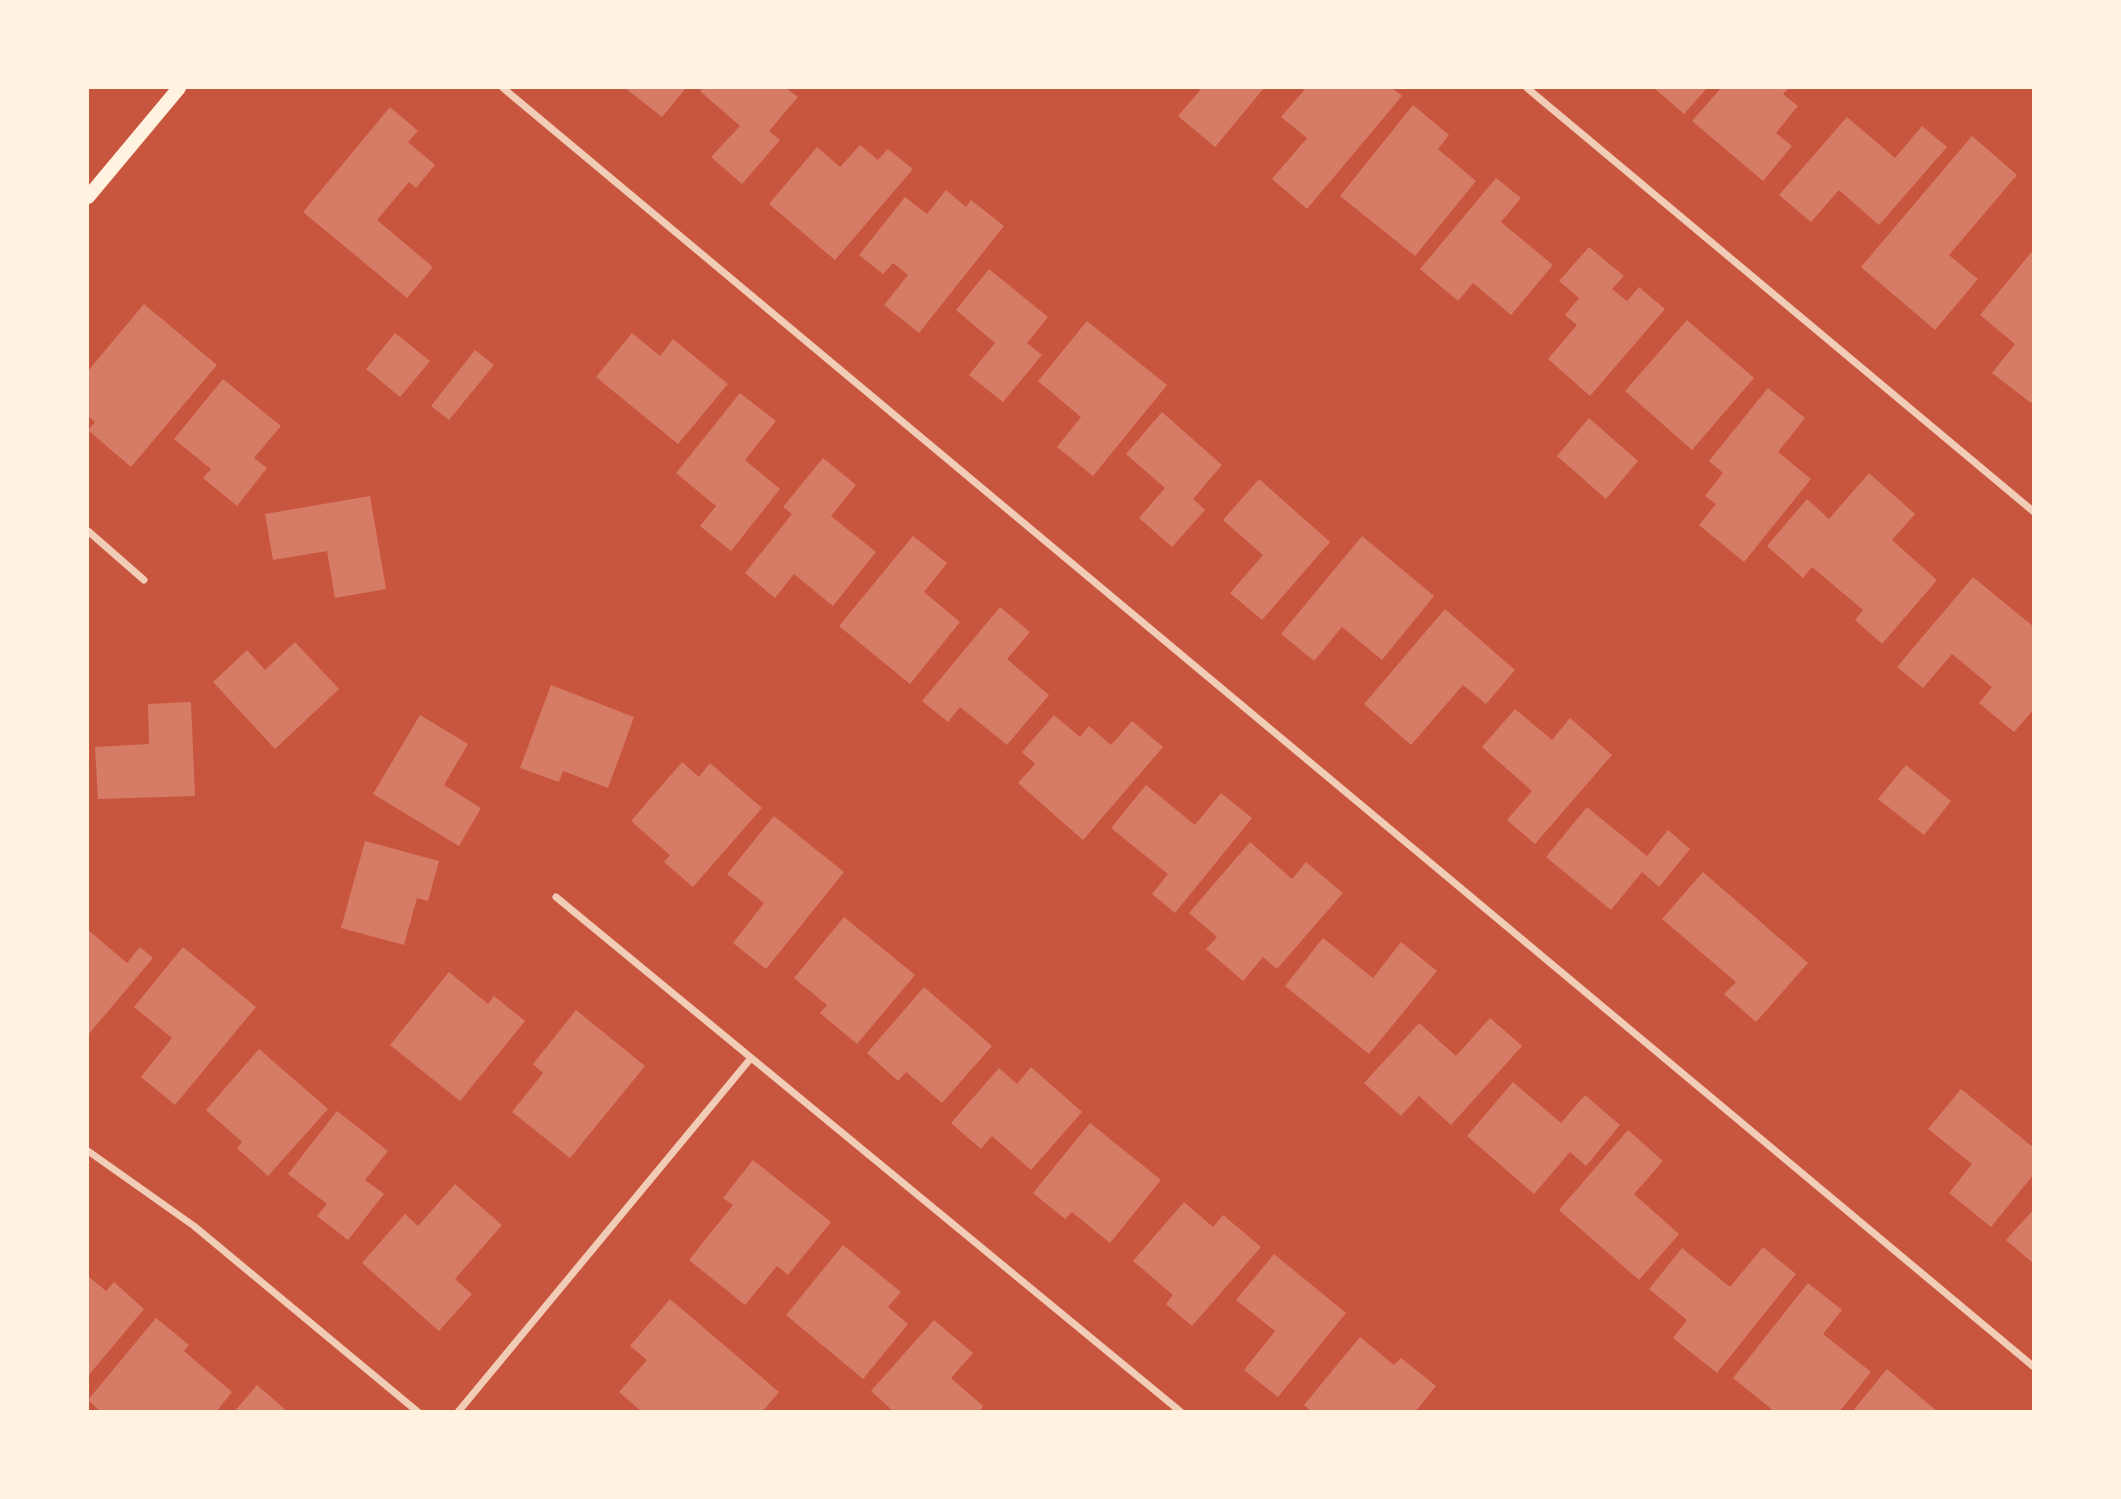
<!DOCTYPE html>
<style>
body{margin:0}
#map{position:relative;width:2121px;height:1499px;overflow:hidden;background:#c8553d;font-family:"Crimson Pro",serif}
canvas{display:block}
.frame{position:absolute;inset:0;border:89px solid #fff3e0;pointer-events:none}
</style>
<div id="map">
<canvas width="2121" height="1499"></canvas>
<div class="frame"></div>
</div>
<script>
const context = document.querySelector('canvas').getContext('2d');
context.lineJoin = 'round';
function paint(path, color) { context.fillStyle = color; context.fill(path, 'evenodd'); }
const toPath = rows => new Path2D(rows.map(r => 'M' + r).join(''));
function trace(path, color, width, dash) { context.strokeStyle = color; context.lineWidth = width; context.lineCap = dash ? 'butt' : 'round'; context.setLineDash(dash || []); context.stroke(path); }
const building = toPath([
 [625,88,686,88,662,117],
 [703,88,786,88,798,97,769,131,780,140,742,184,711,157,740,126,700,91],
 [1202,88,1264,88,1215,147,1178,116],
 [1306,88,1392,88,1402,96,1307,209,1272,179,1307,138,1281,117],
 [1654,88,1707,88,1684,114],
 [1721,88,1789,88,1783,94,1798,106,1776,133,1792,146,1763,181,1692,121],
 [1413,105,1449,135,1438,149,1476,181,1415,256,1340,196],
 [390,107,418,131,408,142,435,165,416,188,409,182,377,220,433,267,407,298,303,212],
 [1847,117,1895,158,1922,126,1947,147,1879,225,1839,190,1811,222,1779,195],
 [1972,136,2017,175,1949,255,1978,279,1935,330,1861,267],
 [860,145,878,160,888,149,913,169,835,260,769,204,817,147,840,167],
 [1496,178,1521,198,1501,222,1553,265,1511,315,1473,283,1458,301,1420,269],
 [946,190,966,207,971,200,1004,226,919,333,884,305,908,275,893,263,883,274,859,255,905,197,927,214],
 [1589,247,1624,276,1612,289,1627,301,1639,287,1665,309,1590,396,1548,359,1577,325,1565,315,1579,298,1559,281],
 [2034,249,2034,400,2031,403,1992,373,2015,344,1980,315],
 [989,269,1048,317,1027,343,1042,355,1003,402,969,375,995,343,956,310],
 [144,304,217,365,131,467,88,430,95,422,88,416,88,371],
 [1687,320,1754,378,1692,450,1625,391],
 [1087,321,1167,385,1093,476,1057,447,1081,417,1038,381],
 [395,333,430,361,400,397,366,369],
 [632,333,660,356,673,339,728,384,678,444,596,377],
 [475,350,494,365,449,420,431,406],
 [223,379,281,426,254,458,267,468,237,506,203,478,211,469,174,439],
 [1768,388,1805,418,1778,452,1811,479,1744,562,1699,525,1716,504,1705,496,1723,473,1709,461],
 [740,393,776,421,745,460,780,489,731,551,700,526,716,506,676,473],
 [1162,412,1222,465,1193,499,1205,510,1172,547,1139,518,1165,488,1126,454],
 [1589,418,1638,461,1606,499,1557,456],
 [823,458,856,485,831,516,876,552,833,606,794,574,775,598,745,573,792,514,783,507],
 [1869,473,1915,514,1892,540,1937,580,1882,644,1855,620,1863,610,1812,567,1803,578,1767,546,1807,499,1829,519],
 [1259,479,1330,542,1262,620,1230,593,1263,555,1223,520],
 [370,496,386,589,335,598,327,551,273,560,265,514],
 [913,536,947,563,924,592,960,622,910,684,839,626],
 [1362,536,1434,596,1382,660,1342,627,1314,661,1281,634],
 [1973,577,2034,627,2034,709,2014,732,1979,703,1992,687,1952,654,1923,688,1897,667],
 [1000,607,1030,632,1007,659,1049,695,1007,745,960,707,948,722,922,701],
 [1445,609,1515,670,1486,704,1463,685,1411,745,1364,704],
 [295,642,339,689,275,749,213,682,247,650,265,670],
 [551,685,634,717,608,788,563,771,559,782,520,768],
 [191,702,195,796,98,799,95,747,149,744,148,704],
 [1515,709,1552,740,1570,718,1612,755,1535,844,1507,820,1532,791,1482,747],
 [420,715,468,744,444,785,481,808,459,846,373,794],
 [1054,715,1080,737,1089,726,1111,745,1132,721,1163,747,1083,840,1018,783,1035,764,1022,752],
 [682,762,699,777,710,763,762,808,693,887,664,862,670,855,631,821],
 [1906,765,1951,801,1924,835,1878,799],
 [1146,785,1195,825,1221,793,1252,818,1175,913,1152,894,1168,874,1111,828],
 [1587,807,1647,856,1668,830,1690,849,1659,887,1642,872,1611,910,1546,857],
 [774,816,844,872,766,969,733,943,764,903,727,874],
 [365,841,439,861,428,901,417,898,404,945,341,928],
 [1250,842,1292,879,1306,862,1343,893,1277,969,1263,957,1243,981,1206,949,1217,937,1189,913],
 [1703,872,1808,963,1756,1022,1724,994,1736,982,1662,919],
 [844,917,915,975,857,1044,820,1013,827,1005,794,978],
 [88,930,127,963,140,947,153,958,88,1035],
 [1323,938,1373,978,1401,942,1437,971,1369,1054,1285,986],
 [183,947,256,1007,175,1105,141,1077,172,1038,134,1007],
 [449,972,488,1004,494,996,525,1021,460,1101,390,1045],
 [924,987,992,1046,942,1103,906,1072,898,1081,867,1053],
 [576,1010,645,1066,570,1158,512,1112,543,1073,533,1064],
 [1490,1018,1522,1046,1451,1125,1419,1096,1401,1116,1364,1083,1419,1023,1456,1056],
 [259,1049,328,1109,268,1176,237,1148,242,1142,206,1110],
 [1031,1067,1082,1112,1031,1170,992,1136,981,1149,951,1123,999,1068,1017,1084],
 [1513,1082,1561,1123,1585,1095,1620,1125,1586,1166,1570,1152,1534,1194,1467,1136],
 [1961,1089,2034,1148,2034,1174,1991,1227,1949,1193,1972,1164,1928,1129],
 [337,1111,388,1151,365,1180,384,1194,348,1240,317,1216,327,1204,288,1174],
 [1090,1123,1161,1180,1110,1243,1072,1212,1065,1219,1033,1193],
 [1628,1130,1663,1161,1634,1194,1679,1234,1639,1280,1559,1210],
 [753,1160,831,1222,788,1275,777,1266,745,1305,689,1260,733,1205,723,1198],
 [455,1184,502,1225,455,1279,472,1294,439,1331,362,1263,405,1214,418,1226],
 [1184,1202,1213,1227,1223,1215,1261,1247,1192,1326,1166,1304,1173,1295,1133,1261],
 [2034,1209,2034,1264,2006,1240],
 [843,1245,901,1292,888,1307,908,1324,863,1379,786,1315],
 [1763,1247,1796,1274,1717,1373,1673,1338,1687,1320,1649,1289,1682,1248,1730,1287],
 [1274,1254,1346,1313,1278,1397,1244,1370,1275,1331,1236,1300],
 [88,1276,106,1291,114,1282,144,1309,88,1376],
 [1808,1283,1842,1310,1823,1334,1871,1372,1839,1412,1775,1412,1733,1378],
 [670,1299,779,1392,762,1412,642,1412,619,1392,647,1360,630,1346],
 [156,1318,189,1345,184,1351,232,1392,216,1412,101,1412,88,1400],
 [934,1320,973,1353,951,1378,983,1406,979,1412,894,1412,871,1391],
 [1360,1337,1394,1365,1401,1358,1436,1386,1415,1412,1312,1412,1304,1405],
 [1887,1369,1938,1412,1852,1412],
 [257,1385,288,1412,234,1412]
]);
const minor = toPath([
 [503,88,2034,1367],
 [1527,88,2034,512],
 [88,531,144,580],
 [556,897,1181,1412],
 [88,1151,194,1226,418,1412],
 [458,1412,751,1058]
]);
const secondary = toPath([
 [88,197,179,88]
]);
paint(building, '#d67c66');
trace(minor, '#f1ccb7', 7);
trace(secondary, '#fff3e0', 14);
</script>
